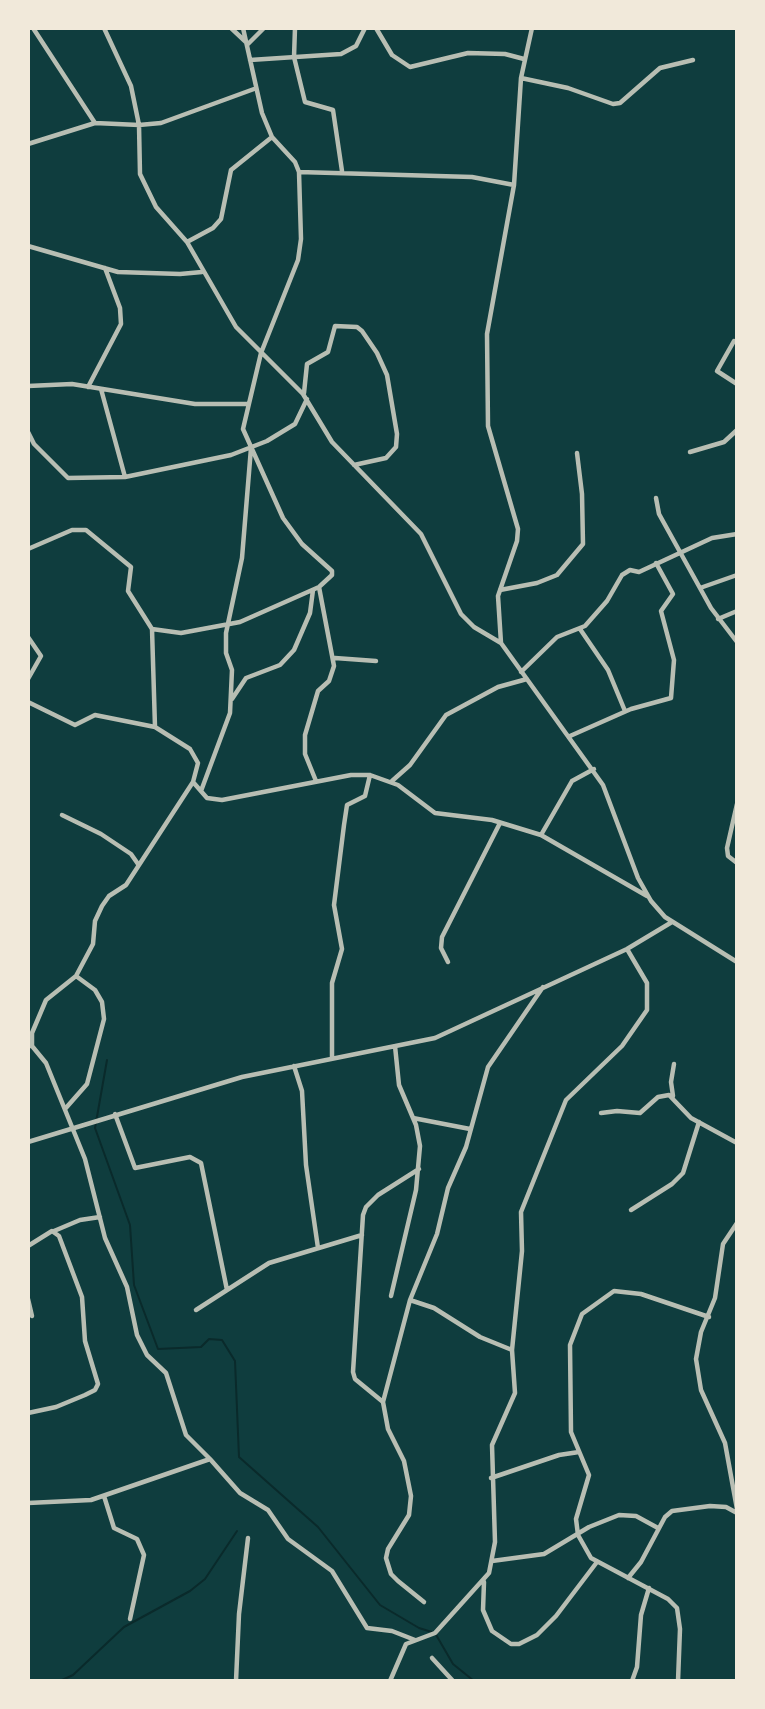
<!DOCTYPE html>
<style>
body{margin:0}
#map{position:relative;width:765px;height:1709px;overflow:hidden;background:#0f3d3e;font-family:Barlow,sans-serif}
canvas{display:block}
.frame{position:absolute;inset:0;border:30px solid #f1e9da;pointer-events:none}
</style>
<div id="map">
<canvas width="765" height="1709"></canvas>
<div class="frame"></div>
</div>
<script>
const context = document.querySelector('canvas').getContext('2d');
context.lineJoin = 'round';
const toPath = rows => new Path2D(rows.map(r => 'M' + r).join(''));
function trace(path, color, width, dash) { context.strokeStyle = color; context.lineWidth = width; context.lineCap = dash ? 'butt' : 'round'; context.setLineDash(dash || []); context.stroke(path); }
const stream = toPath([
 [107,1060,95,1128,130,1225,134,1285,158,1349,201,1347,209,1339,222,1340,235,1361,239,1457,318,1527,380,1605,419,1628,435,1633,453,1664,474,1681],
 [60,1681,73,1675,124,1627,190,1591,205,1579,237,1531]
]);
const minor = toPath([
 [33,28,95,123],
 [104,28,131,86,139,125,140,174,156,207,187,242,236,327,303,394,332,442,421,534,461,614,474,627,501,643],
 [231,28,248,44,264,28],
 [295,28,294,57,305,102,333,110,342,171],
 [376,28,392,55,410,67,468,53,505,54,524,59],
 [532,28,521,78,514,185,487,334,488,426,518,529,517,541,498,596,501,643,603,785,638,878,651,901,665,917,737,962],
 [250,60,341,54,356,46,365,28],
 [521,78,568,88,613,104,620,103,660,68,693,60],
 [28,144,95,123,139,125,161,123,254,89],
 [299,172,472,177,514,185],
 [187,242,213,228,221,219,231,170,272,137],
 [28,246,118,272,180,274,202,272],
 [734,341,717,371,737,384],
 [28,386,72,384,195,404,247,404],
 [88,387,121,324,120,308,105,268],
 [101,389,125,477],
 [304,393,307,364,328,352,335,326,357,327,362,331,377,353,387,375,397,434,396,447,386,458,354,465],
 [28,432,34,444,68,478,125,477,231,455,267,441,295,424,307,399],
 [690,452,724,442,737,430],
 [656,498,659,514,711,608,737,642],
 [28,549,72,530,86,530,131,567,128,591,152,629,181,633,240,622,319,587,332,575,332,571,302,544,283,518,243,429,261,353,298,260,301,239,299,172,295,162,272,137,262,113,243,28],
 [700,588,737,575],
 [500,590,537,583,557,575,583,544,582,494,577,453],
 [718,619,737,611],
 [152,629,155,727],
 [580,629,608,670,625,711],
 [28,637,41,656,28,679],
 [335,658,376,661],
 [521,672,557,637,585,626,607,601,622,575,630,570,639,572,712,538,737,534],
 [232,699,246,678,280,665,294,650,310,613,313,590],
 [28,702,75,725,95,715,155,727,190,749,198,763,193,782,207,798,222,800,351,775,370,775,398,785,435,813,492,820,541,835,572,781,594,769],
 [570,736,631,709,671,698,674,660,661,611,673,594,656,563],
 [316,781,305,754,305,735,318,691,329,681,334,666,319,587],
 [392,781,410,765,446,715,498,687,527,679],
 [201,791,230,713,232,670,226,653,226,633,242,558,251,448],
 [737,804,727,848,728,856,737,863],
 [62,815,101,834,131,854,138,864],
 [541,835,647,896],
 [448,962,441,948,442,937,500,823],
 [28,1046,32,1046,46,1063,85,1159,105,1238,127,1287,137,1335,147,1355,166,1373,186,1435,210,1459],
 [32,1046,32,1033,46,1000,76,976,93,944,95,921,102,906,109,896,126,885,193,782],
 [332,1057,332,983,342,949,334,905,344,825,347,805,365,796,370,775],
 [294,1066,302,1091,306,1165,318,1248],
 [673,1096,671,1082,674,1064],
 [65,1109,87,1084,104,1019,102,1002,95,990,76,976],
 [601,1113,617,1111,640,1113,658,1097,669,1095,691,1118,737,1143],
 [115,1114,135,1168,190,1157,201,1163,227,1290],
 [413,1118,470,1129],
 [28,1142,242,1077,435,1038,627,949,672,922],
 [631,1210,672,1184,683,1173,699,1122],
 [737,1223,723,1244,715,1298,701,1332,696,1359,701,1390,725,1443,737,1509],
 [54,1231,80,1220,100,1217],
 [28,1246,52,1231,59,1236,82,1297,85,1341,98,1384,95,1390,85,1395,56,1407,28,1413],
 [391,1296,416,1190,420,1146,416,1125,399,1085,395,1046],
 [28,1299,32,1316],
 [410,1300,434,1308,480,1337,512,1350],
 [196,1310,269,1263,362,1235],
 [383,1402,355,1379,353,1372,363,1215,366,1207,378,1195,419,1169],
 [491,1478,559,1455,579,1452],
 [104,1496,114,1528,137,1539,144,1555,130,1619],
 [28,1503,91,1500,210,1459,240,1493,268,1510,288,1539,332,1571,367,1628,392,1631,415,1640],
 [492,1561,544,1554,589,1527,619,1515,636,1516,658,1528],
 [628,1578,641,1562,665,1517,672,1511,710,1506,726,1507,737,1513],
 [484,1582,483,1610,492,1631,511,1644,519,1644,537,1635,556,1616,597,1562],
 [424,1602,398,1581,391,1574,386,1558,388,1549,409,1515,411,1496,404,1461,388,1429,383,1402,410,1300,437,1234,448,1188,466,1147,488,1067,543,987],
 [432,1658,453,1681],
 [236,1681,239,1614,248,1538],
 [390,1681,406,1644,435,1633,489,1573,495,1542,492,1445,515,1393,512,1350,522,1251,521,1212,566,1100,622,1046,647,1010,647,983,627,949],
 [632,1681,637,1667,641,1615,649,1588],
 [678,1681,680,1629,677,1608,668,1599,591,1558,578,1535,576,1519,589,1475,571,1432,570,1345,582,1314,614,1291,641,1294,709,1317]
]);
trace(stream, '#0a2a2b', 2);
trace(minor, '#b8beb3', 4.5);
</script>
